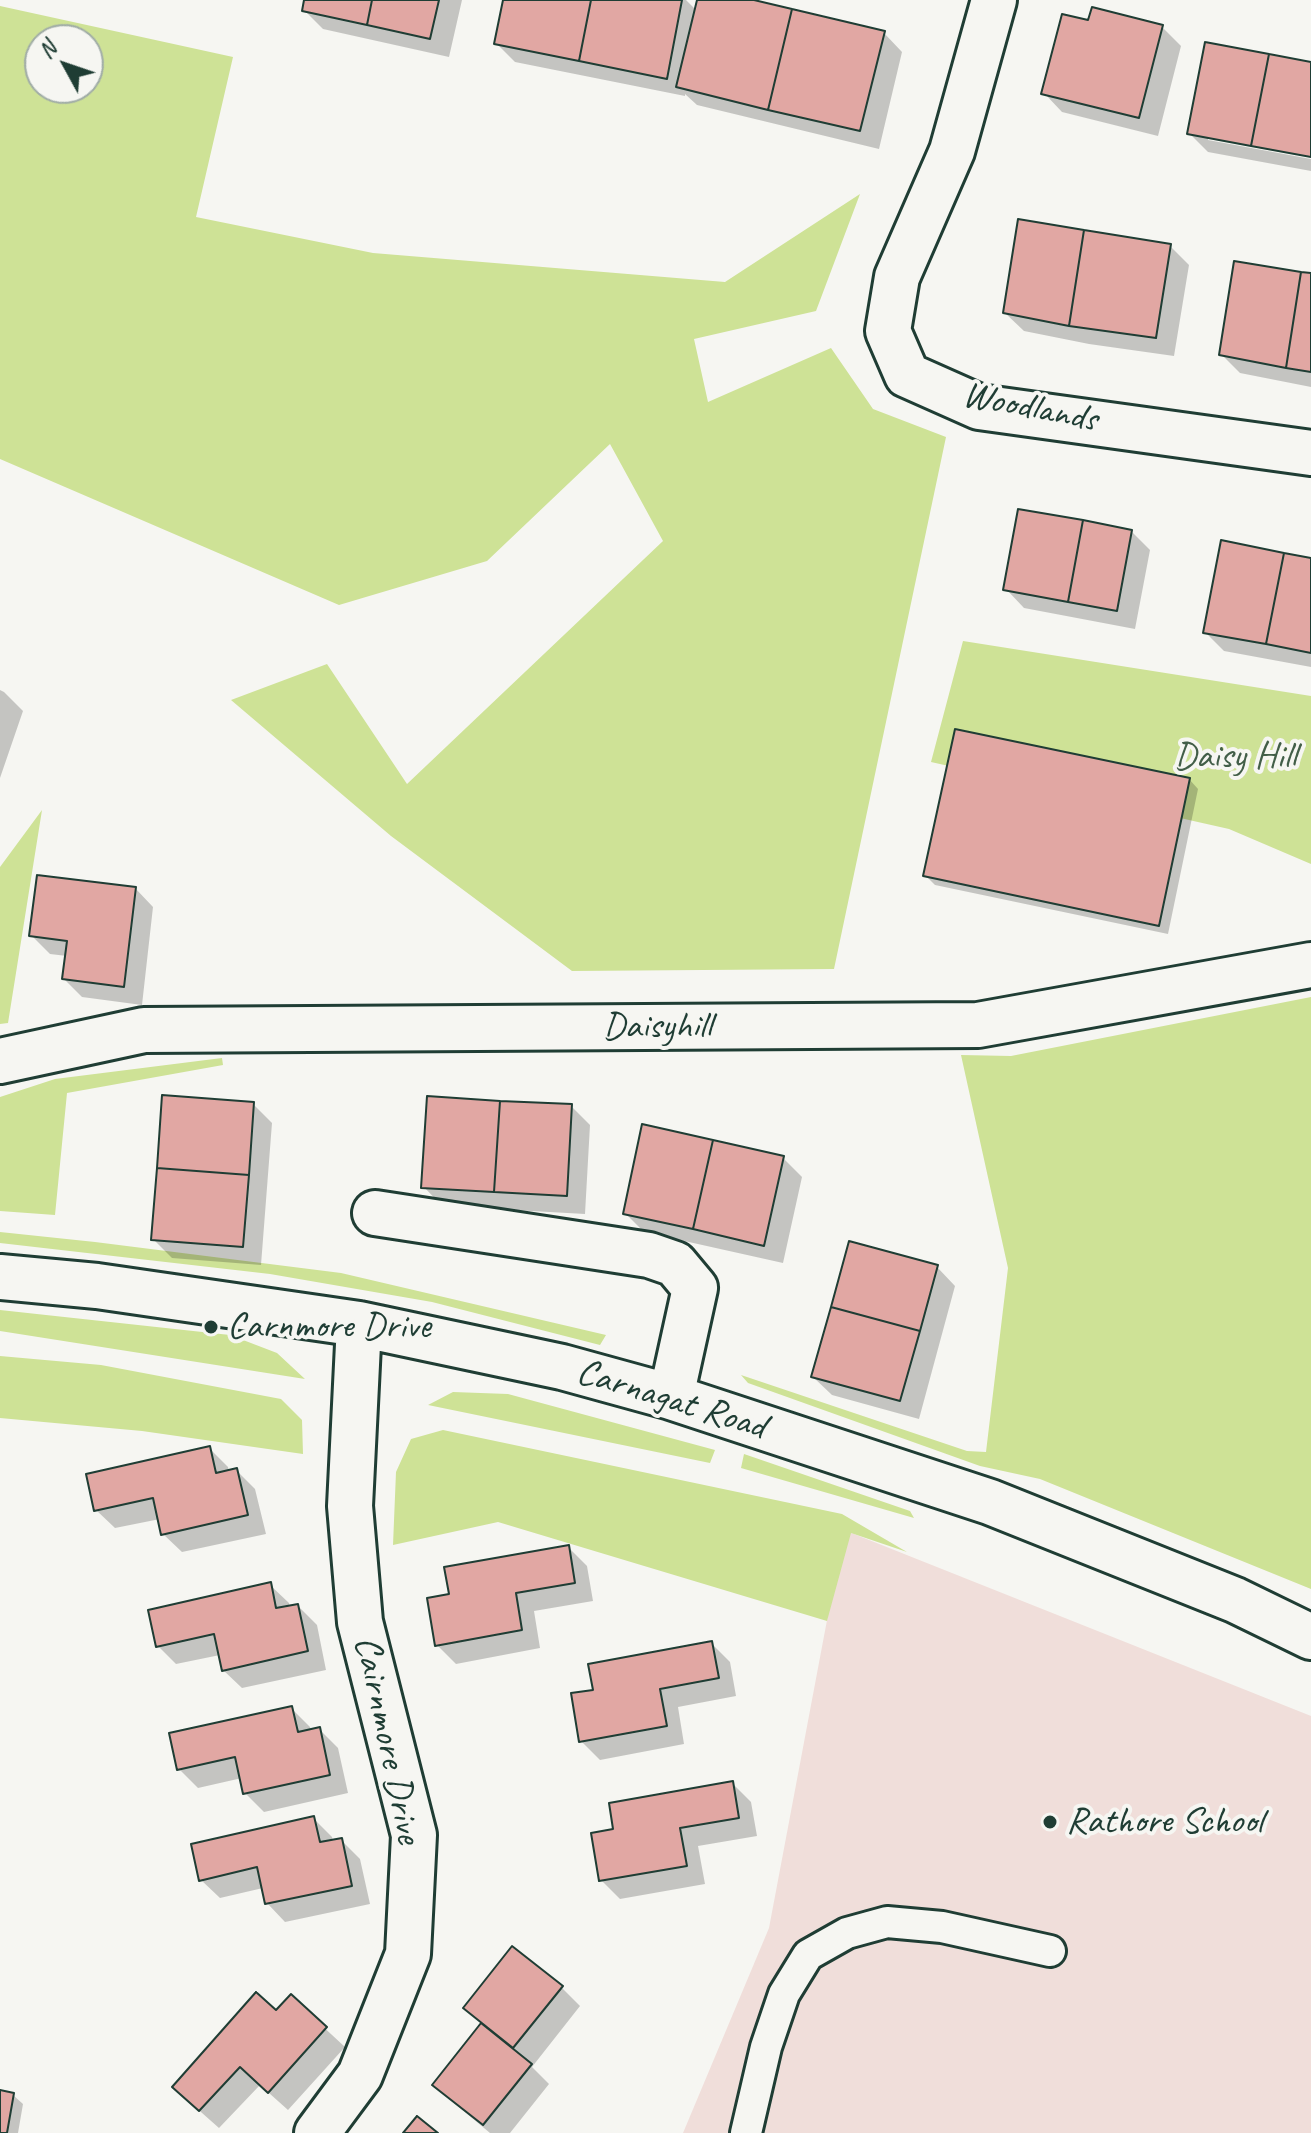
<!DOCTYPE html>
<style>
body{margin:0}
#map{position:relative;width:1311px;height:2133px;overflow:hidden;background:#f6f6f2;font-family:Caveat,sans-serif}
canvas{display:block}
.north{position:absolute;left:24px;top:24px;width:80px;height:80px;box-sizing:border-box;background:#f6f6f2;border:2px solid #a0aca6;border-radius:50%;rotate:310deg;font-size:22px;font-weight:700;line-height:32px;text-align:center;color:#1f3d34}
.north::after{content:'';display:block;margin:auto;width:28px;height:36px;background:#1f3d34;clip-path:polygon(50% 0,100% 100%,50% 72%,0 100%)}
</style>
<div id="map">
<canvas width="1311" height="2133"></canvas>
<div class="north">N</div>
</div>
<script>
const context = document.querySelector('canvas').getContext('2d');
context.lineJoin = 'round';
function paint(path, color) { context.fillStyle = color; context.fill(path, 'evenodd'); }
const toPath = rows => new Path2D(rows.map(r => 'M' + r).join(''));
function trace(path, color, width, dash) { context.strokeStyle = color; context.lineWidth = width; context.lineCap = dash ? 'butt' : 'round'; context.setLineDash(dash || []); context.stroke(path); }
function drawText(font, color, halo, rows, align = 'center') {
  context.font = font + ' Caveat,sans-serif'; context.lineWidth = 8; context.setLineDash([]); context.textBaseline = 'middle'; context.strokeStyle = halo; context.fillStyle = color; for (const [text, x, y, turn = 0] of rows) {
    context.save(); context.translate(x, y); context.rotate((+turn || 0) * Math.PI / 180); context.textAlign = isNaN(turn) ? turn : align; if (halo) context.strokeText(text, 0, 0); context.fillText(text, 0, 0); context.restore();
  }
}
const built = toPath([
 [844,1530,1311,1716,1311,2133,683,2133,769,1928]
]);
const green = toPath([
 [0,6,233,57,196,217,373,253,725,282,860,194,816,311,694,339,708,402,831,348,873,409,946,437,834,969,572,971,391,836,231,700,327,664,407,784,663,541,610,444,487,561,339,605,0,459],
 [40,40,88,40,88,88,40,88],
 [963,641,1311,696,1311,864,1229,829,931,762],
 [42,810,8,1023,0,1024,0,867],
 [1311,997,1311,1589,1040,1479,980,1466,748,1383,741,1375,967,1451,986,1452,1008,1268,961,1055,1011,1056],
 [222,1058,223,1065,67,1093,55,1215,0,1211,0,1097,55,1079],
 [0,1232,95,1242,341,1273,606,1335,600,1345,432,1302,270,1274,0,1243],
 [0,1310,230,1335,277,1353,305,1379,0,1331],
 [0,1356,101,1365,281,1399,302,1420,303,1454,142,1431,0,1418],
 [453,1392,508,1394,715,1450,710,1463,428,1405],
 [443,1430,842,1514,907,1552,851,1533,827,1621,498,1522,393,1545,396,1472,411,1439],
 [744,1454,910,1511,914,1518,741,1468]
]);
const shadow = toPath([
 [307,0,462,0,449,57,323,29,304,10],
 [505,0,686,0,697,11,699,0,746,0,884,33,902,52,879,149,697,105,685,94,685,96,515,62,496,43],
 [1089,22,1162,27,1181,46,1158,136,1062,112,1044,93],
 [1311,64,1311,155,1208,136,1208,140,1311,159,1311,171,1208,152,1189,133],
 [1170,246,1189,265,1174,356,1089,344,1024,331,1005,313],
 [1311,276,1311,387,1240,373,1221,354],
 [1131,531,1150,550,1135,629,1024,608,1006,589],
 [1311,560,1311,667,1224,651,1205,632],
 [0,690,4,692,23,711,0,778],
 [1189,779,1198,789,1168,934,935,885,926,876],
 [135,888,153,907,142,1005,82,997,64,979,67,956,50,954,31,935],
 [253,1104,272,1123,261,1265,172,1258,153,1239],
 [571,1106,590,1125,585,1214,442,1206,424,1187],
 [783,1158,802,1177,783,1263,644,1232,625,1213],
 [937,1267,955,1286,919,1419,832,1395,813,1377],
 [209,1448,228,1467,229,1472,236,1470,255,1489,266,1534,182,1552,163,1534,160,1519,115,1528,96,1510],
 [568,1547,587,1566,593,1601,534,1611,540,1648,456,1664,437,1645,451,1596],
 [270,1585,289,1603,290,1608,298,1606,317,1625,326,1670,242,1688,223,1670,220,1655,176,1664,158,1646],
 [711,1643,730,1662,736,1696,678,1707,684,1744,600,1760,581,1741,595,1692],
 [291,1708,310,1727,311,1731,319,1729,338,1748,348,1793,264,1812,245,1793,242,1778,198,1788,179,1769],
 [732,1783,751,1802,757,1836,698,1846,705,1884,620,1899,601,1880,615,1831],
 [313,1818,332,1837,333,1841,341,1840,360,1859,370,1904,285,1922,267,1903,263,1888,220,1898,201,1880],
 [513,1949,562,1988,580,2006,532,2067,549,2084,510,2133,490,2133,454,2103,435,2085,483,2024,466,2007],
 [291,1997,345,2047,288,2110,260,2085,219,2128,193,2105],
 [0,2092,13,2095,23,2104,18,2133,0,2133]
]);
const building = toPath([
 [304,0,372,0,367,25,302,11,304,0],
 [372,0,439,0,430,39,367,25,372,0],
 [503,0,591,0,579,61,494,44,503,0],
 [591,0,682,0,667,79,579,61,591,0],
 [697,0,754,0,792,9,768,110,676,87,697,0],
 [1092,7,1163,25,1139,118,1041,94,1062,14,1088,20,1092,7],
 [792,9,885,31,860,131,768,110,792,9],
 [1205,42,1269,54,1251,146,1187,134,1205,42],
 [1269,54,1311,62,1311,157,1251,146,1269,54],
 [1018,219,1084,230,1069,326,1003,313,1018,219],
 [1084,230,1171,244,1156,338,1069,326,1084,230],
 [1234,261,1301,272,1286,368,1219,355,1234,261],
 [1301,272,1311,273,1311,372,1286,368,1301,272],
 [1018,509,1083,520,1068,602,1003,590,1018,509],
 [1083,520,1132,530,1117,611,1068,602,1083,520],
 [1221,540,1284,553,1266,644,1203,633,1221,540],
 [1284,553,1311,558,1311,653,1266,644,1284,553],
 [955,729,1190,778,1159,926,923,876,955,729],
 [37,875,136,887,124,987,62,979,67,941,29,936,37,875],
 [162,1095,254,1102,249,1175,157,1168,162,1095],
 [427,1096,500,1101,494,1192,421,1188,427,1096],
 [500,1101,572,1104,567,1196,494,1192,500,1101],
 [642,1124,713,1140,693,1229,623,1214,642,1124],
 [713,1140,784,1156,764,1246,693,1229,713,1140],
 [157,1168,249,1175,243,1247,151,1240,157,1168],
 [849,1241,938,1265,920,1331,831,1307,849,1241],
 [831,1307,920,1331,900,1401,811,1377,831,1307],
 [210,1446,216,1473,237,1468,248,1515,161,1535,153,1498,94,1511,86,1474,210,1446],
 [569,1545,575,1583,516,1593,522,1630,435,1646,427,1598,449,1594,444,1567,569,1545],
 [271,1582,276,1608,298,1604,308,1651,222,1671,214,1634,156,1647,148,1610,271,1582],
 [712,1641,719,1678,660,1689,667,1726,579,1742,571,1693,593,1690,588,1664,712,1641],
 [292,1706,298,1732,320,1727,330,1775,243,1794,235,1757,177,1770,169,1733,292,1706],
 [733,1781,739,1818,680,1828,687,1866,599,1881,591,1833,613,1829,609,1803,733,1781],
 [314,1816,320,1842,342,1838,352,1886,265,1904,257,1867,199,1881,191,1844,314,1816],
 [512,1946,563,1986,513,2048,463,2008,512,1946],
 [256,1992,276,2010,291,1994,327,2027,268,2093,240,2067,199,2111,172,2087,256,1992],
 [481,2023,532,2064,483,2125,432,2085,481,2023],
 [0,2090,14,2093,7,2133,0,2133,0,2090],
 [417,2116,438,2133,403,2133,417,2116]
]);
const service = toPath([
 [746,2133,766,2047,784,1994,808,1955,847,1933,887,1922,942,1927,1050,1951]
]);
const minor = toPath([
 [994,0,952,151,897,277,888,331,907,375,979,407,1311,453],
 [0,1061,144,1030,978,1025,1311,965],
 [375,1213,649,1255,675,1264,695,1288,671,1397],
 [0,1277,97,1286,359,1324,562,1367,671,1397,990,1502,1235,1600,1311,1637],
 [317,2133,360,2075,408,1954,414,1835,360,1622,350,1506,359,1324]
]);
const markers = [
 [211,1327,8,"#1f3d34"],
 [1050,1822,8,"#1f3d34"]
];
const streetNames = [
 ["Woodlands",1030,408,11],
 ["Daisyhill",657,1027],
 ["Carnagat Road",671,1400,17],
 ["Cairnmore Drive",387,1740,78]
];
const parkNames = [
 ["Daisy Hill",1235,757]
];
const poiNames = [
 ["Carnmore Drive",227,1327],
 ["Rathore School",1066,1822]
];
paint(built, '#f0deda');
paint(green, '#cee296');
paint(shadow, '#0003');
paint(building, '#e1a7a3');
trace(building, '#1f3d34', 2);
trace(service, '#1f3d34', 36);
trace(minor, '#1f3d34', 50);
trace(service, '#f6f6f2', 30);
trace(minor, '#f6f6f2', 44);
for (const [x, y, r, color] of markers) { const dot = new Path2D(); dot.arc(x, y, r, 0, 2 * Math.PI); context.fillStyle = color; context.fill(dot); trace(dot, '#f6f6f2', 3); }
drawText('38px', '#1f3d34', '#f6f6f2', streetNames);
drawText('38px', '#425e48', '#f6f6f2', parkNames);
drawText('38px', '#1f3d34', '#f6f6f2', poiNames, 'left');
</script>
